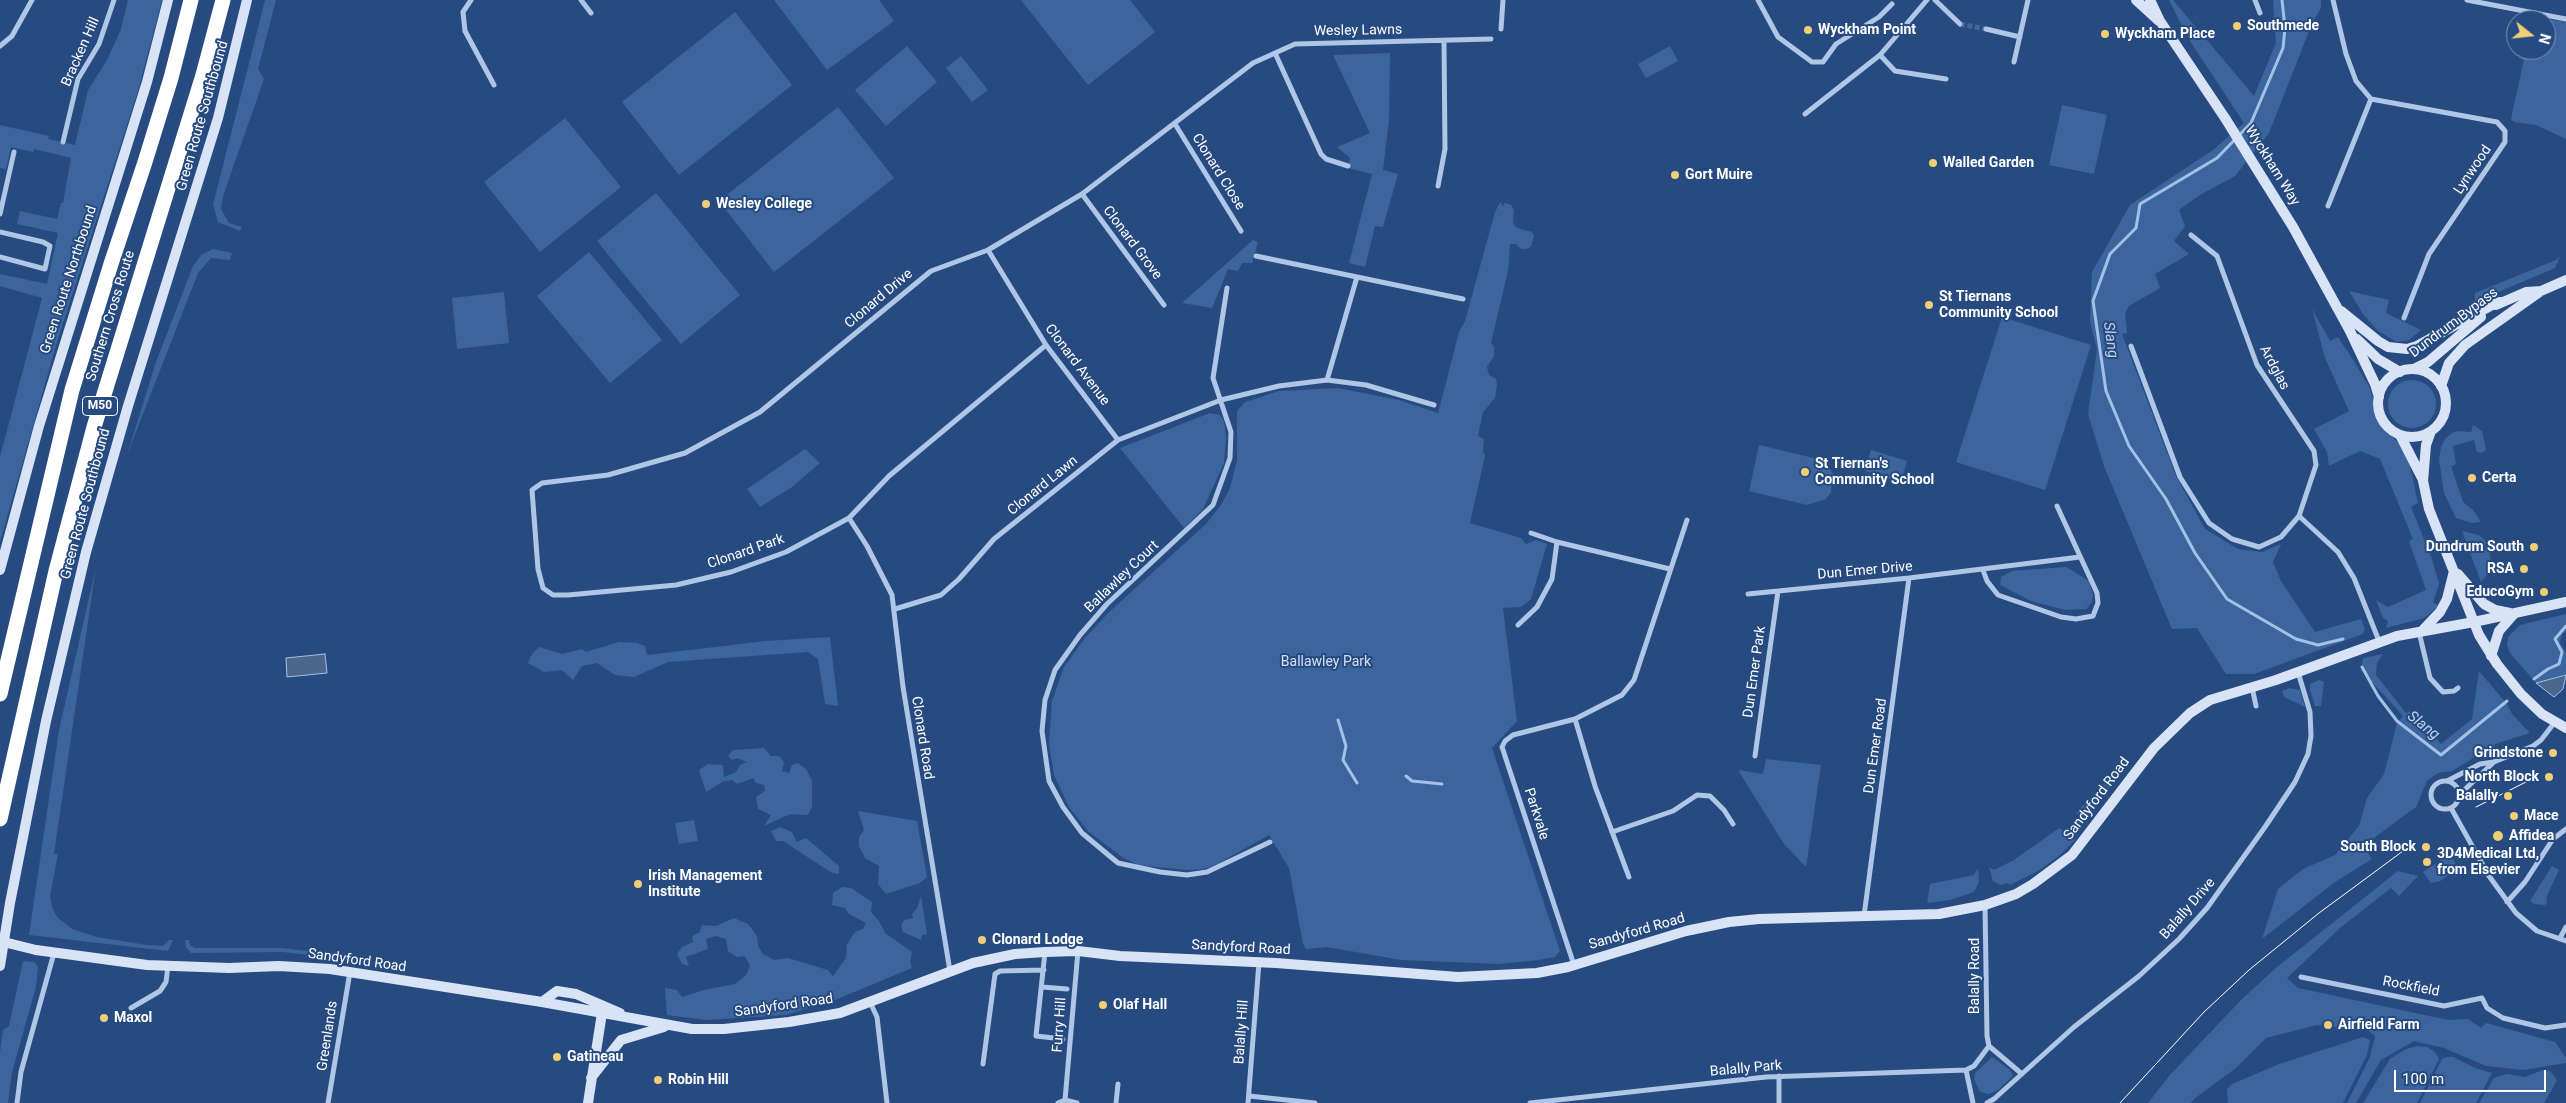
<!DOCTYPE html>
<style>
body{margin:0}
#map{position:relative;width:2566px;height:1103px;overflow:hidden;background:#274b80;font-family:Roboto,sans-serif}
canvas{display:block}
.north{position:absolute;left:2506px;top:10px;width:50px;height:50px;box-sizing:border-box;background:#274b80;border:1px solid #7d93b3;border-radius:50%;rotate:106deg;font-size:14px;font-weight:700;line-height:20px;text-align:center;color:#fff}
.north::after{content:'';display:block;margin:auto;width:18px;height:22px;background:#eecf75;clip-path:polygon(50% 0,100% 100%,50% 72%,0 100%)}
.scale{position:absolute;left:2394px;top:1070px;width:152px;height:22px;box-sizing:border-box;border:2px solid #fff;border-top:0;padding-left:6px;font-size:15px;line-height:18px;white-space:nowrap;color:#fff;-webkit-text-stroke:4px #274b80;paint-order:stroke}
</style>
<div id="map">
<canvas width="2566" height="1103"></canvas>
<div class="north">N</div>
<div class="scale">100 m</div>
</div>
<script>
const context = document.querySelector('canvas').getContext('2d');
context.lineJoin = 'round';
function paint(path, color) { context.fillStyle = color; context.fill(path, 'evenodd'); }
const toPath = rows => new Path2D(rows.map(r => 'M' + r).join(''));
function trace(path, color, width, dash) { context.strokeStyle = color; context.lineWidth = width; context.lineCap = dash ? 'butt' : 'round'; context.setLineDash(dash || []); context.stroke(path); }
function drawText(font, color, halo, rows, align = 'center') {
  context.font = font + ' Roboto,sans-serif'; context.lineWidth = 4; context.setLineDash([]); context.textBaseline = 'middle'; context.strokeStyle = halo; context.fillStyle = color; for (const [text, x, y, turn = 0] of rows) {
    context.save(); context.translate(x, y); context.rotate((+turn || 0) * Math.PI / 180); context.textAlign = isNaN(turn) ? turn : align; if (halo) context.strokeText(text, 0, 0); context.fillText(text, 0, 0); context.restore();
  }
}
const green = toPath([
 [128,0,162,0,138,91,57,342,0,542,0,457,42,298,0,286,0,274,47,284,58,233,17,224,20,211,57,219,61,203,63,203,71,158,34,149,33,152,11,147,6,169,0,168,0,125,49,136,48,139,75,145,88,90,107,60,121,29],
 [265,0,276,0,258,69,264,79,223,196,221,209,229,223,242,227,240,231,218,222,213,205],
 [774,0,879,0,894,21,827,70],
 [1021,0,1130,0,1155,32,1088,85],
 [2169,0,2173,0,2254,96,2276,43,2273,0,2321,0,2321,8,2313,21,2269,133,2235,176,2200,195,2179,210,2185,226,2174,241,2189,254,2155,274,2160,288,2129,306,2125,313,2127,333,2122,334,2176,476,2205,529,2238,549,2262,552,2281,544,2273,562,2281,581,2315,632,2361,619,2365,629,2363,634,2254,674,2226,674,2197,628,2172,629,2104,466,2088,414,2097,350,2090,321,2092,272,2130,205,2213,150,2244,123,2188,38],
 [735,12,792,85,679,175,622,102],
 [2533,17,2566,22,2566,139,2536,125,2514,122,2511,119,2526,50,2546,50,2546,20,2532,20],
 [907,46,937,82,886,126,855,90],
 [1670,46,1678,61,1646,78,1638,64],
 [1390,53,1389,120,1383,170,1398,174,1383,227,1375,226,1365,267,1349,263,1372,174,1348,168,1350,158,1337,147,1370,133,1333,55],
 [961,56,988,90,972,102,946,68],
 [2062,105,2107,115,2094,174,2049,165],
 [838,107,894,178,774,272,719,201],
 [565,118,621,187,540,252,484,182],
 [656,193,740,295,681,344,597,241],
 [1500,202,1503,206,1505,203,1511,205,1514,210,1513,223,1517,228,1532,232,1534,236,1531,247,1526,249,1521,249,1516,244,1510,244,1508,271,1491,343,1494,346,1494,356,1487,367,1489,375,1496,379,1497,385,1495,398,1483,412,1478,436,1484,439,1483,451,1485,456,1470,523,1521,538,1526,544,1536,540,1547,544,1531,599,1521,607,1503,608,1517,721,1492,748,1560,951,1555,957,1539,960,1498,964,1401,960,1327,947,1306,949,1303,944,1289,868,1269,835,1217,864,1204,869,1187,870,1138,865,1122,857,1088,831,1069,807,1054,775,1049,743,1052,701,1064,667,1085,638,1108,613,1206,524,1221,505,1230,488,1237,461,1237,411,1245,402,1279,391,1338,388,1399,400,1438,413,1459,332,1465,321,1495,212],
 [1253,240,1258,242,1252,263,1242,263,1238,271,1228,269,1212,308,1182,303],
 [213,249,232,253,230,260,211,258,198,273,127,455,156,362,193,266,201,255],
 [589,252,662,340,610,383,537,296],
 [2560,256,2555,268,2475,302,2475,293,2556,260],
 [2349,291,2389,300,2386,313,2421,330,2409,340,2397,342,2378,331,2363,314],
 [504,292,509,343,457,349,452,298],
 [2312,309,2330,341,2338,337,2355,363,2370,388,2380,424,2399,444,2409,461,2418,503,2411,507,2432,559,2439,584,2433,602,2439,606,2424,618,2386,628,2388,621,2383,618,2376,600,2388,607,2426,590,2409,541,2413,539,2380,459,2360,451,2329,466,2327,452,2314,429,2349,411,2325,358],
 [2002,317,2091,345,2045,490,1956,462],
 '2388 404a24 24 0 1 1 48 0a24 24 0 1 1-48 0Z',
 [1210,413,1220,415,1224,421,1226,438,1224,463,1203,509,1184,528,1120,448],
 [2473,425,2482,431,2486,450,2481,453,2477,452,2474,440,2453,446,2456,464,2451,466,2463,502,2473,510,2481,522,2472,523,2456,518,2444,493,2439,459,2441,447,2445,439,2452,433,2458,431,2471,432],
 [1759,445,1818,459,1818,462,1826,465,1833,473,1831,492,1826,499,1807,505,1749,491],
 [805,449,820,463,792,487,760,507,747,489],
 [1871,450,1907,461,1901,482,1865,471],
 [2462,531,2479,535,2487,543,2485,544,2487,548,2489,547,2491,563,2487,571,2489,572,2481,582],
 [96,567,54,854,58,854,50,896,52,907,57,917,72,929,97,937,147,945,163,946,169,940,173,940,168,951,29,935,59,730],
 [2066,567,2088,580,2093,594,2092,602,2086,609,2065,610,2031,601,2000,585,2001,577,2012,571],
 [2566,614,2566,631,2562,634,2560,643,2566,653,2566,675,2536,683,2510,653,2507,645,2508,637,2520,625],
 [830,637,838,706,825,704,818,659,808,652,668,662,634,677,615,675,597,663,582,666,573,680,562,670,544,672,528,663,532,654,539,647,562,654,582,649,586,652,619,642,637,643,645,646,647,655,766,641],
 [2383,654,2377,663,2376,675,2406,713,2411,711,2441,744,2472,719,2479,671,2507,704,2512,714,2530,733,2498,743,2452,771,2438,773,2427,781,2416,807,2363,846,2372,859,2335,882,2262,939,2278,889,2303,869,2335,855,2359,826,2367,798,2384,774,2397,723,2403,716,2361,670,2363,658],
 [2319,680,2324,682,2321,706,2315,706,2310,690,2310,684],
 [2289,688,2300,690,2305,707,2284,697,2282,691],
 [764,748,771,756,779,756,784,762,782,771,789,773,792,765,798,763,806,769,812,780,812,807,808,815,790,814,764,826,771,815,758,809,756,797,765,791,764,785,756,783,753,778,737,784,732,780,724,781,706,792,699,770,708,764,723,765,724,777,736,772,740,765,746,762,738,758,732,760,728,756,733,750],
 [1766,759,1821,765,1806,867,1784,844,1738,770,1763,774],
 [2111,776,2113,781,2109,789,2074,838,2075,840,2061,854,2040,870,2010,885,2008,883,2000,885,1993,881,1989,867,1994,870,2014,860,2059,828,2073,837,2085,819,2076,813],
 [858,811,917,821,927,877,920,883,886,894,878,884,879,866,865,858,859,846,859,837,864,830],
 [694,820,698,841,679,844,675,823],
 [780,827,792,832,797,842,806,838,839,866,839,874,832,873,783,841,776,841,771,831],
 [2450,854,2459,869,2440,881,2431,883,2423,872],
 [2552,866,2559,870,2546,898,2547,903,2545,905,2534,904,2530,901],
 [1978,868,1979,882,1974,892,1950,900,1927,903,1930,884,1974,875],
 [2398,871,2418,876,2399,896,2391,888,2340,928,2287,978,2298,988,2448,1020,2468,1019,2481,1028,2486,1023,2555,1042,2566,1058,2566,1063,2523,1070,2486,1066,2444,1048,2414,1041,2381,1060,2356,1103,2347,1103,2370,1057,2375,1036,2367,1030,2317,1025,2266,1038,2236,1068,2194,1099,2191,1103,2148,1103,2169,1076,2241,1000,2277,967],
 [842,887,851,888,872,902,871,912,879,921,885,933,912,952,910,962,912,968,835,1000,785,1015,706,1020,667,1015,665,988,677,990,682,997,704,990,735,984,746,975,750,966,745,956,737,957,728,951,726,939,716,936,706,939,708,949,686,957,689,966,682,964,677,954,682,947,693,942,692,936,700,932,702,925,716,926,734,918,748,924,757,936,758,946,763,954,774,960,788,958,828,970,833,976,846,958,847,944,855,932,863,929,866,923,849,914,845,908,832,905,833,893],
 [921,896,927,934,922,935,921,940,903,932,901,926,904,920,913,918,912,914,917,908],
 [185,940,189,940,190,945,195,948,282,948,333,954,377,963,283,952,191,953,186,947],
 [23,961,34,962,38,967,36,987,12,1072,8,1103,0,1103,0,1052,3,1030,9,1026],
 [2363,1037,2370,1040,2367,1055,2343,1103,2228,1103,2227,1089,2232,1084,2279,1064],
 [2418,1046,2427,1047,2435,1052,2439,1059,2417,1103,2363,1103,2390,1059,2406,1049],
 [1992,1057,2010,1070,2013,1076,1998,1090,1989,1094,1980,1092,1974,1079,1975,1073],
 [2447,1057,2453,1057,2475,1068,2492,1073,2476,1103,2420,1103,2442,1059],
 [2543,1070,2550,1071,2557,1080,2544,1103,2479,1103,2494,1078,2507,1074,2525,1077]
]);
const water = toPath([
 [325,654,327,673,287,677,286,658,325,654],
 [2566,675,2563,689,2554,697,2536,683,2566,675]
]);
const stream = toPath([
 [2282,0,2285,28,2283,48,2251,123,2217,158,2140,204,2136,228,2110,254,2093,301,2106,391,2129,446,2166,499,2195,553,2227,599,2296,639,2318,645,2343,639],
 [2362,667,2378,696,2397,721,2441,755,2507,701],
 [2534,679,2548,669,2559,664,2562,652,2555,639,2566,626],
 [1338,720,1346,746,1343,760,1357,783],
 [1406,776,1412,781,1442,784]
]);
const streetTunnel = toPath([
 [1960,24,1986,29]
]);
const street = toPath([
 [471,0,463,12,465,31,494,85],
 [581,0,591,13],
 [1758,0,1778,37,1812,62,1823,62,1836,44,1879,17,1892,4],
 [1935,0,1960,24],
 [2255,0,2260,13],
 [2333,0,2346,54,2356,81,2371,99,2497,122,2505,131,2505,142,2429,254,2404,318],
 [2467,0,2566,19],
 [1501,29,1503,0],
 [1986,29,2020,37],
 [0,46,12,36,32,0],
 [1275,53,1321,154,1326,159,1348,166],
 [1880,55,1895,71,1946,79],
 [2014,62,2028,0],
 [1805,114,1880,55,1927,0],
 [1175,124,1241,231],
 [63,142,78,79,99,44,114,0],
 [1438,186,1445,149,1444,42],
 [1082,194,1164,305],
 [2328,206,2371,99],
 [0,214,14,152],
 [0,232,43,242,50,246,45,269,0,257],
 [988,250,1046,345,1118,440],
 [1256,256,1463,299],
 [1227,288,1213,378,1231,432,1230,458,1213,505,1107,604,1080,635,1055,670,1045,700,1042,731,1049,781,1063,807,1082,833,1118,863,1160,872,1187,875,1207,872,1270,842],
 [1046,345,889,476,849,518,786,552,731,572,676,585,568,595,553,595,543,588,538,569,532,490,542,483,608,475,685,453,760,412,931,271,988,250,1082,194,1253,63,1295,44,1491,39],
 [2131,346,2180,477,2209,523,2232,539,2259,547,2281,537,2299,516,2316,465,2314,451,2257,365,2217,256,2191,235],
 [1327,380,1357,277],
 [2299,516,2338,552,2354,578,2379,641],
 [849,518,867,546,892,595,903,687,950,971],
 [1531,533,1557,542,1670,569],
 [1983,570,1987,581,1998,595,2061,617,2076,619,2093,616,2098,603,2097,593,2057,506],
 [1748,594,1909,578,2080,557],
 [895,609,941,595,959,579,994,539,1118,440,1221,400,1279,386,1327,380,1366,385,1434,405],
 [1518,625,1537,607,1552,579,1557,542],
 [2419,632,2430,678,2443,692,2454,691,2458,688],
 [2252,687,2256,706],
 [1575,719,1595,786,1629,877],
 [1755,756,1778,591],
 [2447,781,2480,764,2494,762,2533,746,2541,740,2555,722],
 '2431 795a14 14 0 1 1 28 0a14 14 0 1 1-28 0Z',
 [2459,795,2494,762],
 [2451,808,2489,876,2516,913,2537,931,2566,941],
 [1612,832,1673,811,1697,795,1710,796,1724,810,1733,824],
 [2507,902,2525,882,2553,839,2566,829],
 [1985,905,1987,1036,1989,1046,2022,1074],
 [1864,916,1909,578],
 [2560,938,2566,927],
 [1045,952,1036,1036,1063,1039],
 [1574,965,1502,747,1505,741,1513,735,1575,719,1622,695,1634,680,1687,520],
 [2301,977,2444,1006,2482,998,2487,1008,2503,1018,2545,1028,2566,1025],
 [1042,987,1067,989],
 [870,1002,877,1017,887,1103],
 [131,1008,160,991,166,982,168,966],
 [983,1064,995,974,1000,971,1044,970],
 [1249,1096,1315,1103],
 [1065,1100,1078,951],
 [17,1103,21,1072,54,953],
 [328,1103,350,972],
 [1058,1103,1065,1100,1077,1103],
 [1116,1103,1118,1084],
 [1248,1103,1259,962],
 [1530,1103,1766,1077,1966,1070],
 [1779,1103,1779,1076],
 [1973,1103,1966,1070,1974,1066,1989,1046],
 [1987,1103,1994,1099,2074,1027,2139,976,2179,939,2207,908,2265,827,2295,782,2308,754,2311,736,2310,712,2298,672]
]);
const secondary = toPath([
 [2136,0,2159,21],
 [2150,0,2160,21,2225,118,2293,227,2350,331,2375,384,2379,397],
 [2496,305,2526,292,2541,291],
 [2341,311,2378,341,2388,347,2407,349,2417,346,2492,305,2500,302],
 [2357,339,2378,359,2400,372],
 [2414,369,2428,362,2481,317],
 '2378 403a34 34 0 1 1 68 0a34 34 0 1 1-68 0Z',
 [2441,386,2449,363,2465,345,2541,291,2566,280],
 [2431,431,2426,445,2423,481,2429,509,2479,635,2497,664,2521,694,2542,714,2566,728],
 [2400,435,2422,478],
 [0,570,39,426,147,82,168,0],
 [2458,574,2484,604,2495,610,2510,613],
 [2422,631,2440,612,2447,599,2454,571],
 [2491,656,2499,631,2514,614],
 [36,950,147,965,229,968,279,966,330,969,542,1002,692,1029,724,1029,789,1022,840,1013,973,963,1015,954,1045,952,1078,951,1120,956,1276,963,1458,977,1537,973,1568,967,1686,931,1729,922,1759,919,1939,914,1985,905,2016,894,2033,884,2072,855,2154,748,2190,713,2210,700,2276,680,2397,636,2474,622,2566,602],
 [0,966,10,903,46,721,86,552,128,406,218,118,247,0],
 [542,1002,557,991,576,994,620,1013],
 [591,1078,621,1040,664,1027],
 [588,1103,602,1013]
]);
const highway = toPath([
 [0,694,72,390,111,264,145,162,171,78,191,0],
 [0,819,56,571,94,427,203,75,223,0]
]);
const tram = toPath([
 [2476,807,2526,782],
 [2120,1103,2204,1012,2249,970,2319,913,2403,851]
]);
const secondaryBridge = toPath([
 [0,941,36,950]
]);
const markers = [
 [2237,26,5,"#eecf75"],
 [1808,30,5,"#eecf75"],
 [2105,34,5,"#eecf75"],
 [1933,163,5,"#eecf75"],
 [1675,175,5,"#eecf75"],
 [706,204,5,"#eecf75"],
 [1929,305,5,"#eecf75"],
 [1805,472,5,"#eecf75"],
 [2472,478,5,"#eecf75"],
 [2534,547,5,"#eecf75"],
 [2524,569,5,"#eecf75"],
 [2544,592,5,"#eecf75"],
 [2553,753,5,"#eecf75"],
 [2549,777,5,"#eecf75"],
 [2508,796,5,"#eecf75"],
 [2514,816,5,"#eecf75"],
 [2498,836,6,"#eecf75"],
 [2426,847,5,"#eecf75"],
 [2427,862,5,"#eecf75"],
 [638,884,5,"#eecf75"],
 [982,940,5,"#eecf75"],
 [1103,1005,5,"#eecf75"],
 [104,1018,5,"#eecf75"],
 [2328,1025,5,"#eecf75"],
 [557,1057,5,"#eecf75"],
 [658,1080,5,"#eecf75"]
];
const shields = [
 [100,406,35]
];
const shieldNames = [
 ["M50",100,406]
];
const poiNames = [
 ["Southmede",2247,26],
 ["Wyckham Point",1818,30],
 ["Wyckham Place",2115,34],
 ["Walled Garden",1943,163],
 ["Gort Muire",1685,175],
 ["Wesley College",716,204],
 ["St Tiernans",1939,297],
 ["Community School",1939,313],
 ["St Tiernan's",1815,464],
 ["Community School",1815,480],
 ["Certa",2482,478],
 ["Dundrum South",2524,547,"right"],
 ["RSA",2514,569,"right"],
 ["EducoGym",2534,592,"right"],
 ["Grindstone",2543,753,"right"],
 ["North Block",2539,777,"right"],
 ["Balally",2498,796,"right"],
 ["Mace",2524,816],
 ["Affidea",2509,836],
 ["South Block",2416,847,"right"],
 ["3D4Medical Ltd,",2437,854],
 ["from Elsevier",2437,870],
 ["Irish Management",648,876],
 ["Institute",648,892],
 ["Clonard Lodge",992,940],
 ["Olaf Hall",1113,1005],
 ["Maxol",114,1018],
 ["Airfield Farm",2338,1025],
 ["Gatineau",567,1057],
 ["Robin Hill",668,1080]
];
const streetNames = [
 ["Wesley Lawns",1358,31,-1],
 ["Bracken Hill",81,52,-66],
 ["Green Route Southbound",203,116,-74],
 ["Wyckham Way",2272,166,58],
 ["Lynwood",2473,170,-56],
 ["Clonard Close",1218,172,58],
 ["Clonard Grove",1132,243,53],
 ["Green Route Northbound",69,280,-72],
 ["Clonard Drive",879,299,-40],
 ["Southern Cross Route",111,316,-73],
 ["Dundrum Bypass",2454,323,-37],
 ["Clonard Avenue",1077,365,53],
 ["Ardglas",2274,368,62],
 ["Clonard Lawn",1043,486,-39],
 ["Green Route Southbound",86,504,-75],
 ["Clonard Park",746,552,-19],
 ["Dun Emer Drive",1865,571,-5],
 ["Ballawley Court",1122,577,-44],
 ["Dun Emer Park",1755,672,-82],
 ["Clonard Road",922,738,81],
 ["Dun Emer Road",1876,746,-82],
 ["Sandyford Road",2097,799,-53],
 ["Parkvale",1536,814,72],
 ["Balally Drive",2188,909,-49],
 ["Sandyford Road",1637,932,-16],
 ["Sandyford Road",1241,948,3],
 ["Sandyford Road",357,961,8],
 ["Balally Road",1975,976,-90],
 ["Rockfield",2411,987,11],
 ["Sandyford Road",784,1006,-8],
 ["Furry Hill",1060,1025,-86],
 ["Balally Hill",1242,1032,-86],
 ["Greenlands",328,1036,-81],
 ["Balally Park",1746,1069,-5]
];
const parkNames = [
 ["Ballawley Park",1326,662]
];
const waterNames = [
 ["Slang",2110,340,82],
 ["Slang",2423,726,38]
];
paint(green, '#3c659d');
paint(water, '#4d668c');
trace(water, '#a3c0e6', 1);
trace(stream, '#a3c0e6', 3);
trace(streetTunnel, '#476693', 5, [5, 2.5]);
trace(street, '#afc6e6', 5);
trace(secondary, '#d8e4f5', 10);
trace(highway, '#fff', 15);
trace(tram, '#fff', 1);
trace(secondaryBridge, '#d8e4f5', 10);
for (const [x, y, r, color] of markers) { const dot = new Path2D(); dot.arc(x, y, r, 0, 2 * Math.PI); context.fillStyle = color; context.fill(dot); trace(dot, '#274b80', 2); }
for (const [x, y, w] of shields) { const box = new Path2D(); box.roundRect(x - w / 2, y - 9.5, w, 19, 4); context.fillStyle = '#274b80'; context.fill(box); trace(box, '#fff', 1); }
drawText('bold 12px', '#fff', null, shieldNames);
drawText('bold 14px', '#fff', '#274b80', poiNames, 'left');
drawText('14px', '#fff', '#274b80', streetNames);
drawText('14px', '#d2e0f5', '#274b80', parkNames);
drawText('italic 15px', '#bad0ed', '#274b80', waterNames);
</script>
